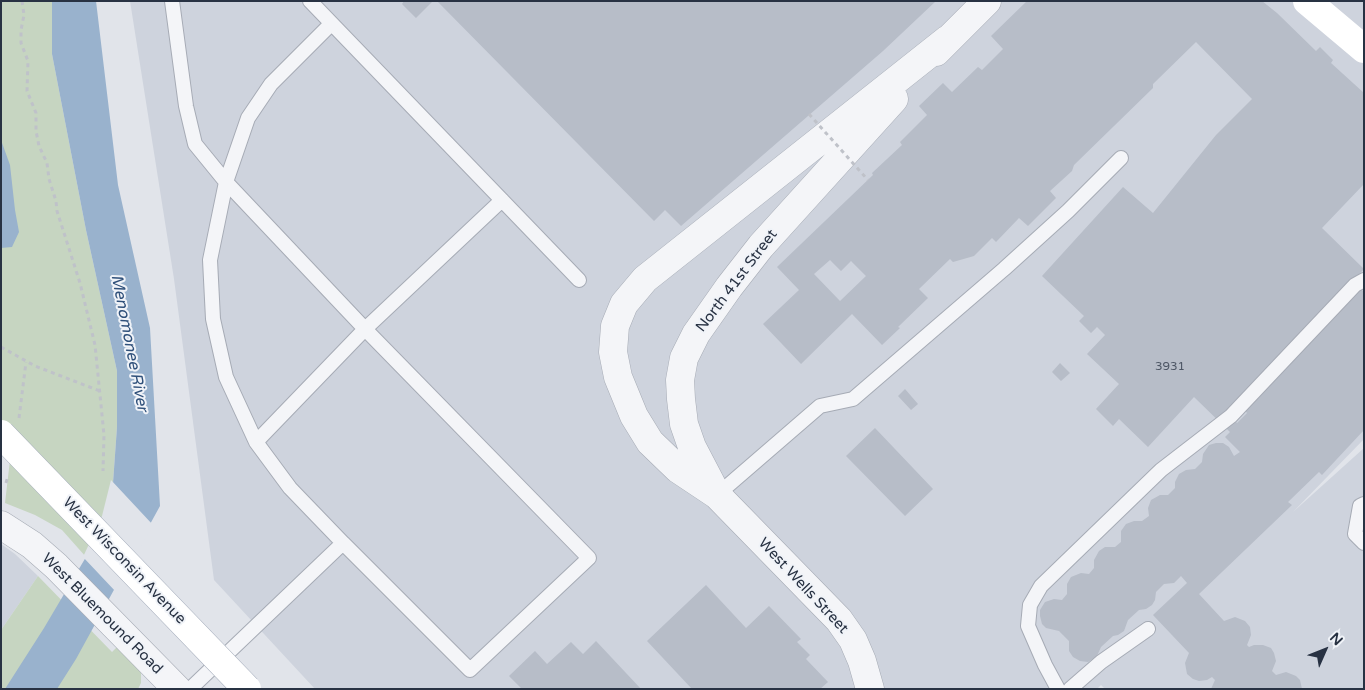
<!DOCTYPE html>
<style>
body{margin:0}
#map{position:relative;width:1365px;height:690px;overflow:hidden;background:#e1e4ea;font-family:"Varela Round",sans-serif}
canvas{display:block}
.frame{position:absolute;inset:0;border:2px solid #283243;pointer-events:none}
.north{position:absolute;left:1300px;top:625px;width:50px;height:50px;-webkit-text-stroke:4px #f0f3f8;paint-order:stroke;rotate:46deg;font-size:14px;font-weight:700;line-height:20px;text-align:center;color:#283243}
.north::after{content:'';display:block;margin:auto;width:18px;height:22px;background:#283243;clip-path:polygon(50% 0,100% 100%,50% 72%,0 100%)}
</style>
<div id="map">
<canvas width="1365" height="690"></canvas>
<div class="frame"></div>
<div class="north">N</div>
</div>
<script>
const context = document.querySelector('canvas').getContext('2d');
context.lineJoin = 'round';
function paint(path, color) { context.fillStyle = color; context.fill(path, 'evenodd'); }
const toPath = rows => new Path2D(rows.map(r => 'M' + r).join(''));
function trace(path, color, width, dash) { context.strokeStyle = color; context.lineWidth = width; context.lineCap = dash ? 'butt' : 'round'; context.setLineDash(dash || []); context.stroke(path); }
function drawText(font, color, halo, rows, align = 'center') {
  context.font = font + ' "Varela Round",sans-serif'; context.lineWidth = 4; context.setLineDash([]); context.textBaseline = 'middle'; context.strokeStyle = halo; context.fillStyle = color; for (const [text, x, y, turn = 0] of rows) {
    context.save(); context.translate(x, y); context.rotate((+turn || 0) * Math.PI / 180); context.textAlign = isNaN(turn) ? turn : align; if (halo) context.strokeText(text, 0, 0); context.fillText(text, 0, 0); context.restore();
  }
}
const built = toPath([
 [130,1,1364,1,1364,439,1293,512,1364,448,1364,689,1105,689,1101,685,1097,689,315,689,214,580,174,279],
 [1,544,15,554,38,576,1,630]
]);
const green = toPath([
 [1,1,52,1,52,54,86,230,117,371,117,427,113,483,105,517,86,557,62,530,35,515,5,503,10,460,1,455],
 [38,576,112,652,118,646,136,665,141,673,141,683,138,689,1,689,1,630]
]);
const water = toPath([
 [52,1,96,1,118,185,150,328,160,506,76,659,57,689,5,689,44,628,86,557,105,517,113,483,117,427,117,371,86,230,52,54],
 [1,140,10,165,15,210,19,232,12,247,1,248]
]);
const pier = toPath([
 [111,480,153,525,116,592,83,557,102,516]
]);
const building = toPath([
 [404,1,433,1,416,18,402,4],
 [437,1,936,1,883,51,681,226,665,210,654,221],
 [1027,1,1262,1,1277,13,1316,51,1320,47,1333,60,1331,63,1364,93,1364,184,1322,228,1364,269,1286,350,1360,288,1364,292,1364,430,1322,475,1319,472,1288,502,1292,505,1199,594,1224,621,1235,617,1245,621,1250,627,1251,635,1247,645,1249,647,1254,645,1263,645,1271,648,1274,653,1276,661,1272,671,1276,675,1286,672,1296,676,1300,680,1302,689,1211,689,1215,680,1212,677,1207,680,1199,681,1193,679,1187,674,1185,663,1189,653,1153,615,1187,583,1181,576,1174,583,1164,584,1156,592,1155,600,1152,605,1146,609,1139,610,1128,620,1124,631,1118,635,1113,636,1101,647,1097,656,1088,662,1080,661,1073,657,1069,651,1069,641,1059,631,1046,628,1042,624,1040,616,1040,610,1045,602,1054,599,1062,600,1067,594,1067,584,1071,577,1081,573,1089,574,1094,568,1094,560,1099,551,1105,547,1115,547,1121,542,1121,531,1126,524,1134,521,1142,521,1149,516,1148,508,1151,500,1160,495,1168,495,1175,488,1175,482,1179,474,1186,470,1195,469,1202,462,1203,454,1209,445,1216,443,1223,443,1229,447,1234,456,1240,452,1225,437,1230,432,1194,397,1148,447,1119,419,1113,426,1096,409,1119,384,1087,354,1105,335,1097,327,1091,333,1079,321,1084,316,1042,276,1123,187,1153,213,1216,135,1252,99,1196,42,1153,84,1153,88,1074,165,1072,171,1050,191,1056,198,1028,226,1019,218,996,242,992,238,974,256,953,262,950,259,919,289,928,298,898,327,900,328,882,345,852,314,801,364,763,324,799,290,777,267,873,175,872,173,902,145,900,142,927,115,919,106,943,83,952,92,978,67,982,70,1003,49,991,36],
 [830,260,841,271,851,261,866,276,840,301,814,274],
 [1243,408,1247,413,1237,423,1227,412],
 [1060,363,1070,373,1061,381,1052,372],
 [905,389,918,404,911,410,898,396],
 [875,428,933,489,905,516,846,456],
 [706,585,746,628,769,606,801,639,797,642,810,655,806,659,828,682,820,689,692,689,647,641],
 [596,641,641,689,522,689,509,676,535,651,547,664,571,642,583,654]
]);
const path = toPath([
 [22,1,24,15,21,30,21,43,28,61,27,91,36,113,36,131,39,146,47,163,49,179,56,201,57,211,80,283,95,345,104,435,103,471],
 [1,347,35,366,100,391],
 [19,418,26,362],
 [6,483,8,476]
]);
const service = toPath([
 [172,1,186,106,195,144,226,182,365,329,589,558,470,670,343,543],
 [310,1,579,280],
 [256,442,365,329,502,200],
 [717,495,820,406,853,399,1004,269,1068,211,1121,158],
 [1364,504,1360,506,1355,534,1364,543],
 [190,689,343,543,290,488,256,442,226,377,213,319,210,260,226,182,248,118,271,84,331,24],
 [1058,689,1045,665,1028,626,1030,605,1041,586,1161,470,1231,416,1355,285,1364,280],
 [1070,689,1101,662,1148,629]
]);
const minor = toPath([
 [936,52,987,1],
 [716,493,692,447,684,424,681,399,680,380,684,358,696,334,729,287,761,246,894,99],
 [1,525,32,545,56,566,177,689],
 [870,689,862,661,853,640,839,620,717,495,678,469,650,442,634,416,618,377,613,352,615,326,624,304,645,279,948,39]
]);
const secondary = toPath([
 [1307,1,1364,49]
]);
const pathBridge = toPath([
 [809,114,868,180]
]);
const primaryBridge = toPath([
 [1,434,247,689]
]);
const numberNames = [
 ["3931",1170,367]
];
const streetNames = [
 ["North 41st Street",737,281,-53],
 ["West Wisconsin Avenue",124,561,46],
 ["West Wells Street",803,586,47],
 ["West Bluemound Road",102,614,45]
];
const waterNames = [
 ["Menomonee River",129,343,79]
];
paint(built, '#ced3dd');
paint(green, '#c6d5c1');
paint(water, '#99b2cd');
paint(pier, '#e1e4ea');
paint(building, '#b7bdc8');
trace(service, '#a6abb5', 16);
trace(minor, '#a6abb5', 29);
trace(path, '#bfc2c9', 3, [4, 4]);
trace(service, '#f4f5f8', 14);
trace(minor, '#f4f5f8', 28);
trace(secondary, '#fff', 28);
trace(primaryBridge, '#9fa8b7', 29, []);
trace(pathBridge, '#bfc2c9', 3, [4, 4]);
trace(primaryBridge, '#fff', 28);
drawText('12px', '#4c5564', null, numberNames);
drawText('15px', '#283243', '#f0f3f8', streetNames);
drawText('italic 16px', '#2f507a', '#f0f3f8', waterNames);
</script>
